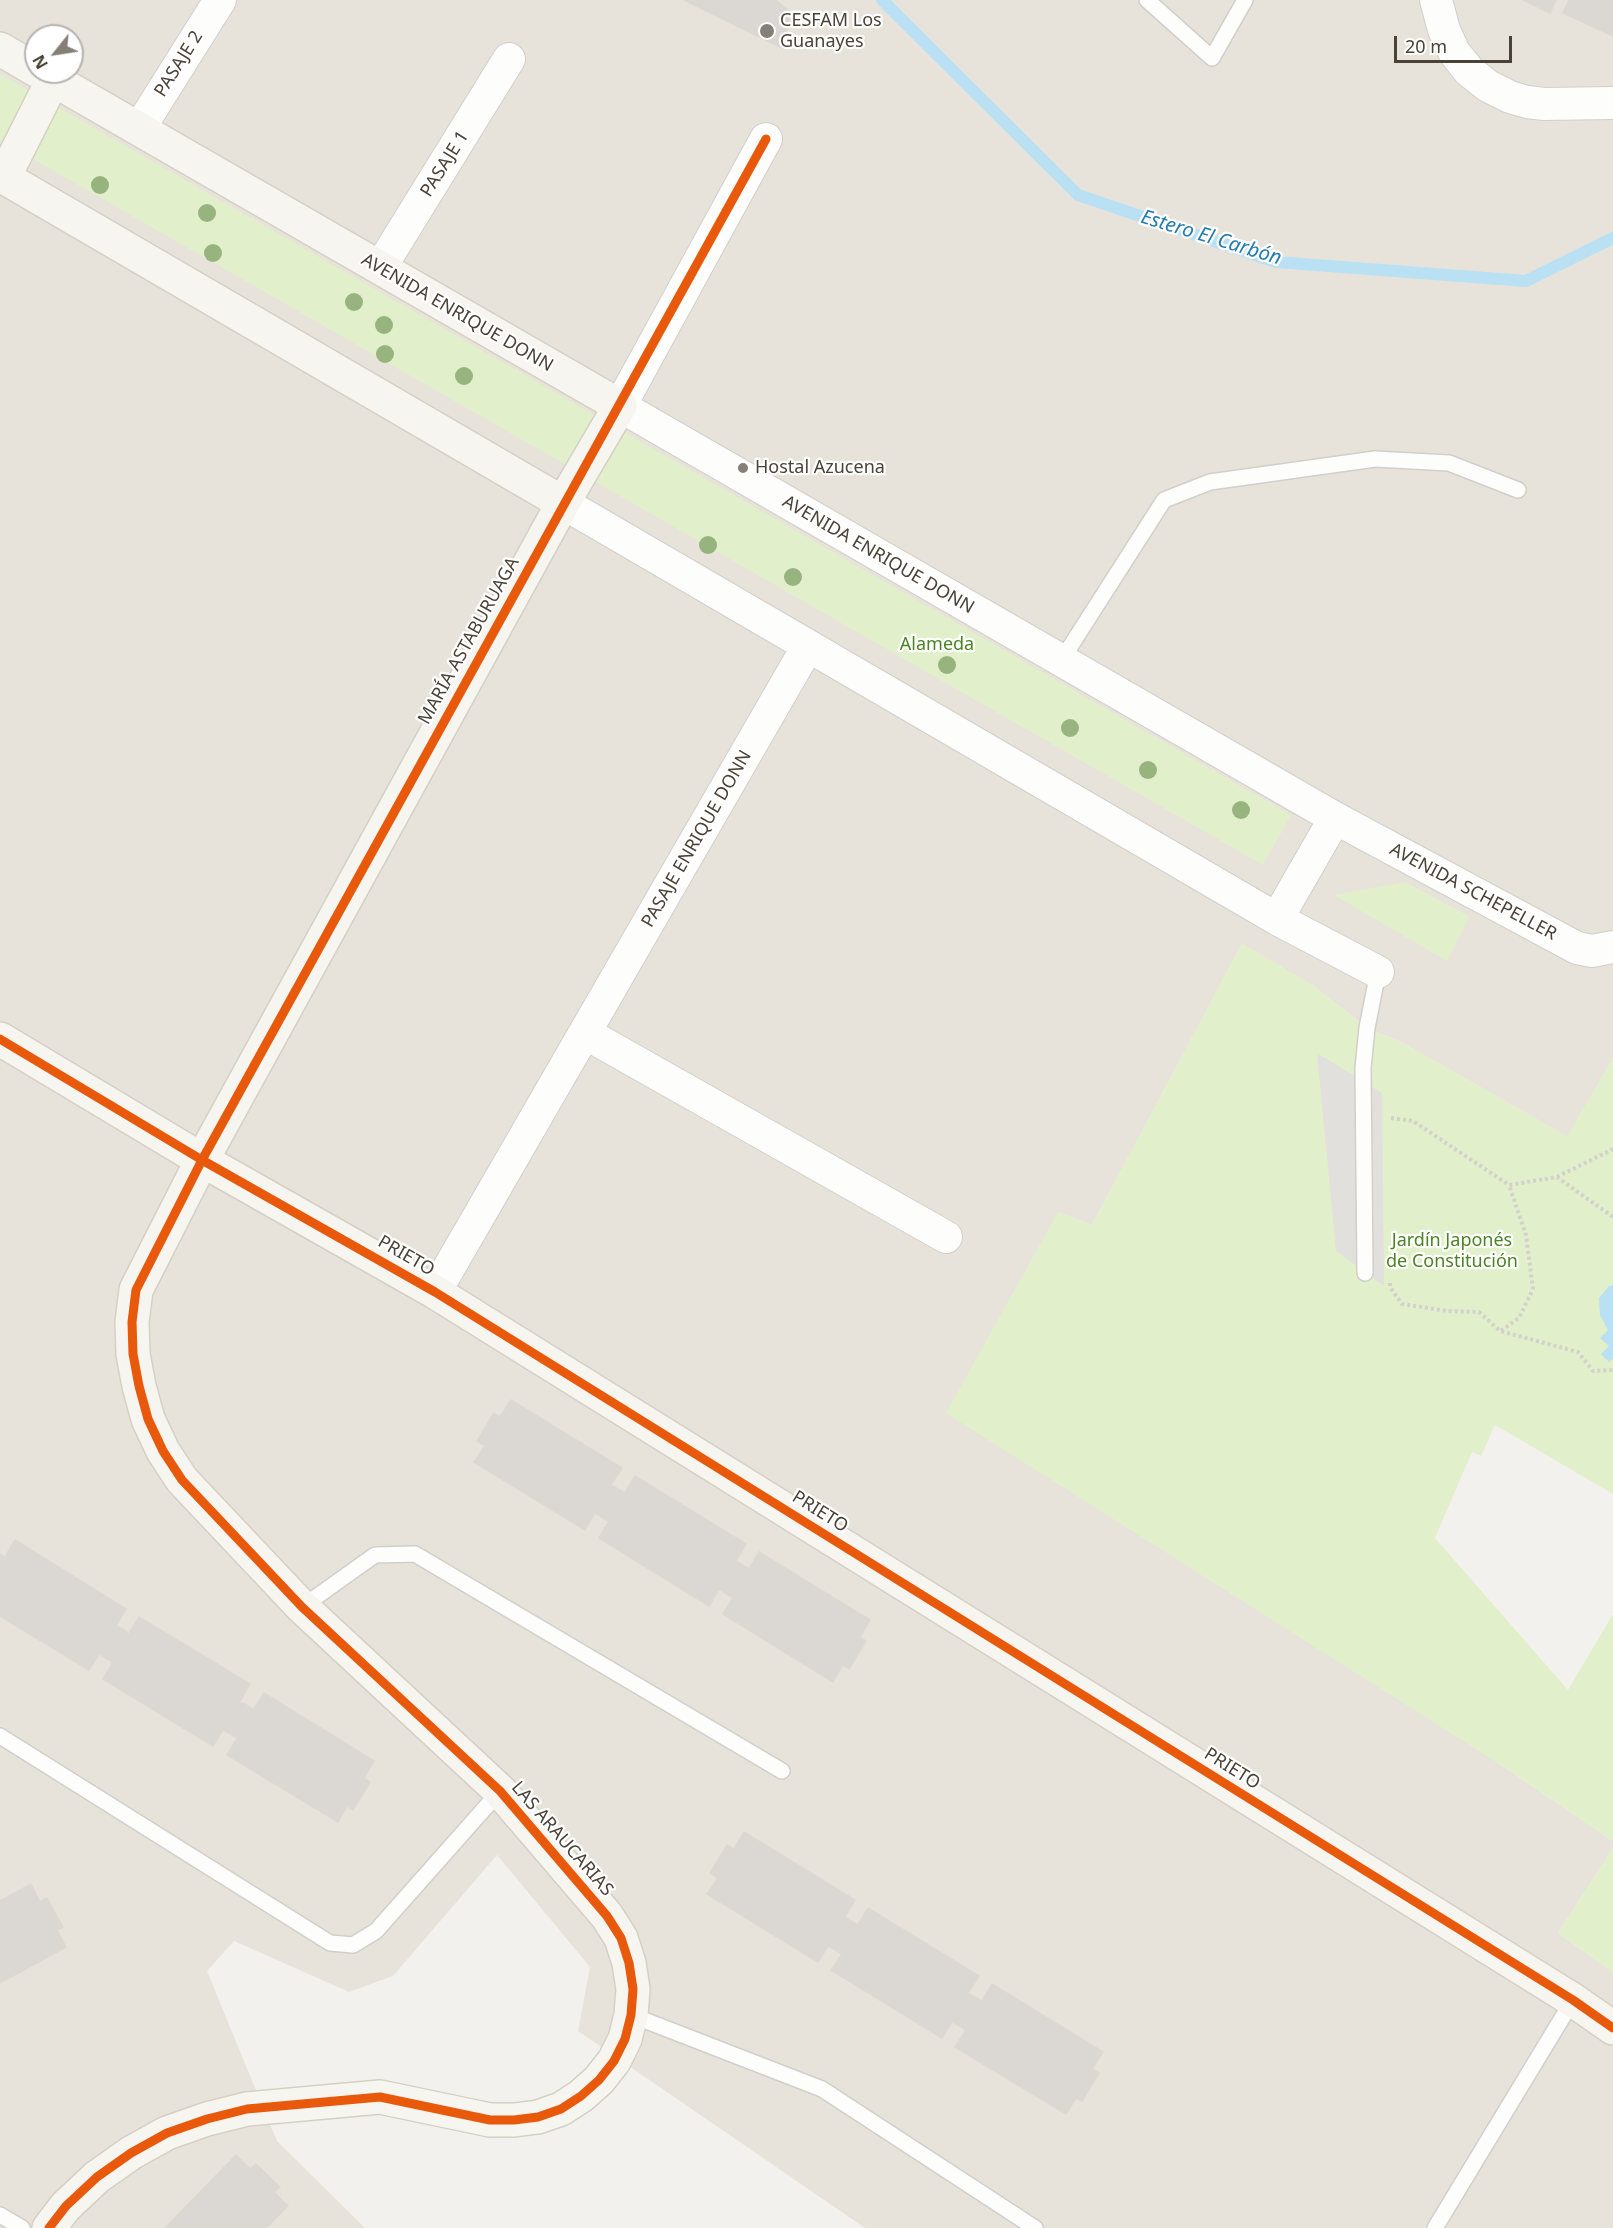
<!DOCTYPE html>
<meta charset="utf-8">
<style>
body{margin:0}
#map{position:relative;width:1613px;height:2228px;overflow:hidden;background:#f3f1ed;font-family:"Noto Sans",sans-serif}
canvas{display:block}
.north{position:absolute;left:24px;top:24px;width:60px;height:60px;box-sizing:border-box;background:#fff;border:2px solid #b7b3af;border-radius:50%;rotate:240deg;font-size:16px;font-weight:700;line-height:24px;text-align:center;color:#4b4237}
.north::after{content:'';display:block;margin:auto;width:21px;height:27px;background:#867f77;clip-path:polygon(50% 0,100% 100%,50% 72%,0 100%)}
.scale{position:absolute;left:1394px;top:36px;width:118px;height:27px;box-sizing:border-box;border:3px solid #4b4237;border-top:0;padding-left:8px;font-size:18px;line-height:21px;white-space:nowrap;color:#4b4237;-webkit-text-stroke:4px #fff;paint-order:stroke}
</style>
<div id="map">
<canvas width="1613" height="2228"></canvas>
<div class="north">N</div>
<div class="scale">20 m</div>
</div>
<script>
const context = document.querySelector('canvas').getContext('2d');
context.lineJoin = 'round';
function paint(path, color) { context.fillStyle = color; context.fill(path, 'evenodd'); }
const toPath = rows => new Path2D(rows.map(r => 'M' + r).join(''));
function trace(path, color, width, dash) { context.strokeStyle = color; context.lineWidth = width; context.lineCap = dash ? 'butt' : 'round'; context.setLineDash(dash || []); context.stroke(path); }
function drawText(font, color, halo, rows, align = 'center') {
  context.font = font + ' "Noto Sans",sans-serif'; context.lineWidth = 4.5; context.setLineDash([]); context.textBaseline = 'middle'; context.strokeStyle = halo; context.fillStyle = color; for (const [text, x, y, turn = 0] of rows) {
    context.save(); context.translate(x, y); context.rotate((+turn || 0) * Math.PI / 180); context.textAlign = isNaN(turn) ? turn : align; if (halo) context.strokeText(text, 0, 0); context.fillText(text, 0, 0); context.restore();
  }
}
const residential = toPath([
 [0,0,1613,0,1613,1058,1568,1137,1401,1042,1367,1028,1315,987,1242,944,1092,1225,1058,1212,1498,1763,1613,1841,1613,1848,1558,1933,1613,1972,1613,2228,865,2228,578,2031,590,1967,497,1855,393,1976,349,1992,234,1941,207,1971,277,2141,365,2228,0,2228],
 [36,36,72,36,72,72,36,72]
]);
const green = toPath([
 [0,74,1291,815,1263,865,0,140],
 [1405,882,1470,917,1447,961,1334,895],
 [1242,943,1315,987,1367,1028,1401,1042,1567,1136,1613,1058,1613,1494,1495,1425,1481,1456,1472,1452,1435,1538,1568,1690,1613,1614,1613,1841,1498,1763,946,1413,1058,1212,1092,1225],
 [1613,1848,1613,1972,1558,1933]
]);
const parking = toPath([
 [1317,1053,1382,1093,1384,1286,1336,1251]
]);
const water = toPath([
 [1613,1285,1613,1358,1609,1362,1601,1354,1609,1346,1600,1338,1608,1330,1600,1315,1599,1298,1609,1286]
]);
const stream = toPath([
 [882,0,1078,195,1276,262,1526,281,1613,238]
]);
const building = toPath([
 [684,0,776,0,790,12,784,49,684,0],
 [1523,0,1556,0,1550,13,1523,0],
 [1569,0,1613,0,1613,36,1563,13,1569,0],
 [511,1400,622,1468,611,1485,618,1489,601,1517,595,1513,585,1530,474,1462,485,1446,477,1441,494,1413,500,1417,511,1400],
 [635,1476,746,1544,736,1561,743,1565,725,1593,719,1589,709,1606,599,1538,609,1521,601,1517,618,1489,625,1493,635,1476],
 [15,1540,126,1609,116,1626,123,1629,106,1658,99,1654,89,1670,0,1616,0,1554,5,1557,15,1540],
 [759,1552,870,1620,860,1637,866,1641,849,1669,843,1665,833,1682,723,1614,733,1598,725,1593,743,1565,749,1569,759,1552],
 [139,1617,250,1684,240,1702,247,1705,230,1734,223,1730,213,1746,103,1679,113,1662,106,1658,123,1629,129,1634,139,1617],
 [264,1693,374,1761,364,1778,370,1782,353,1810,347,1806,338,1822,227,1755,237,1738,230,1734,247,1705,253,1710,264,1693],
 [744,1832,855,1900,845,1917,851,1921,834,1949,828,1946,818,1962,707,1894,718,1878,710,1873,727,1845,734,1849,744,1832],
 [31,1884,40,1902,47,1898,63,1927,57,1930,66,1947,0,1983,0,1901,31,1884],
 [868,1908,979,1976,968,1993,975,1997,958,2025,952,2022,942,2038,831,1970,842,1954,834,1949,851,1921,858,1925,868,1908],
 [992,1984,1103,2052,1092,2069,1099,2073,1082,2101,1076,2098,1066,2114,955,2047,966,2030,958,2025,975,1997,982,2001,992,1984],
 [236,2155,250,2169,256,2164,280,2187,274,2192,288,2206,266,2228,165,2228,236,2155]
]);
const path = toPath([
 [1391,1118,1413,1121,1509,1185,1557,1177,1613,1217],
 [1557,1177,1613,1149],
 [1390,1283,1390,1287,1402,1304,1447,1311,1479,1312,1500,1331,1578,1352,1593,1371,1613,1370],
 [1501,1331,1519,1318,1533,1289,1526,1235,1509,1185]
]);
const lane = toPath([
 [1147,0,1212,58,1245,0],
 [1061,661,1164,500,1210,482,1375,459,1449,463,1518,490],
 [1365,1273,1363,1068,1367,1028,1378,972],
 [302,1607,375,1555,415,1554,782,1771],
 [0,1736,330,1943,353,1945,376,1931,500,1791],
 [631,2015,822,2089,1035,2228],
 [0,2215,22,2228],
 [1435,2228,1573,2000]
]);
const street = toPath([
 [1436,0,1444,30,1454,52,1469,71,1488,86,1510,97,1527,102,1544,104,1613,103],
 [139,129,220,0],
 [766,139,620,406,1335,818,1577,948,1592,951,1613,947],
 [380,268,509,59],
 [563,503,1277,919,1378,972],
 [1277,919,1335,818],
 [585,1033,946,1237],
 [435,1292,808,646]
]);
const secondary = toPath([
 [0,49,36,70],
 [40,72,620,406,563,503,202,1160,136,1290,132,1322,133,1354,139,1386,148,1419,163,1451,182,1480,302,1607,500,1791,607,1916,621,1938,629,1963,633,1989,631,2015,625,2039,614,2061,599,2080,581,2096,561,2109,538,2117,514,2120,490,2120,380,2097,247,2109,207,2119,167,2133,131,2153,97,2177,66,2206,49,2228],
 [0,175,563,503],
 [4,177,53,80],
 [0,1039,202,1160,435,1292,1573,2000,1613,2028]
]);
const cycleway = toPath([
 [0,1039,202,1160,435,1292,1573,2000,1613,2028],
 [49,2228,66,2206,97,2177,131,2153,167,2133,207,2119,247,2109,380,2097,490,2120,514,2120,538,2117,561,2109,581,2096,599,2080,614,2061,625,2039,631,2015,633,1989,629,1963,621,1938,607,1916,500,1791,302,1607,182,1480,163,1451,148,1419,139,1386,133,1354,132,1322,136,1290,202,1160,766,139]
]);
const trees = [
 [100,185],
 [207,213],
 [213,253],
 [354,302],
 [384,325],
 [385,354],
 [464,376],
 [708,545],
 [793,577],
 [947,665],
 [1070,728],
 [1148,770],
 [1241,810]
];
const markers = [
 [767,31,8,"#867f77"],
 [743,468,6,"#867f77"]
];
const poiNames = [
 ["CESFAM Los",780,21],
 ["Guanayes",780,42],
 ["Hostal Azucena",755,468]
];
const streetNames = [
 ["PASAJE 2",179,64,-58],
 ["PASAJE 1",445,164,-58],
 ["AVENIDA ENRIQUE DONN",457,313,30],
 ["AVENIDA ENRIQUE DONN",878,555,30],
 ["MARÍA ASTABURUAGA",469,641,-61],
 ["PASAJE ENRIQUE DONN",697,839,-60],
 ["AVENIDA SCHEPELLER",1473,892,28],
 ["PRIETO",406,1256,30],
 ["PRIETO",820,1512,32],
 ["PRIETO",1232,1769,32],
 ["LAS ARAUCARIAS",562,1839,49]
];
const parkNames = [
 ["Alameda",937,645],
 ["Jardín Japonés",1452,1241],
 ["de Constitución",1452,1262]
];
const waterNames = [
 ["Estero El Carbón",1211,238,17]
];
paint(residential, '#e8e3da');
paint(green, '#e2efcb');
paint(parking, '#e2e0dc');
paint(water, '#bae0f4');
trace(stream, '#bae0f4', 12);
paint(building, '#dbd8d3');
trace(building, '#dcd8d2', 1.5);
trace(lane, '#d1cfca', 18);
trace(street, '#d1cfca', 34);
trace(secondary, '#d5d0c4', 36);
trace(path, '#d3d1cb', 4, [3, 3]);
trace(lane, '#fdfdfc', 15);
trace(street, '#fdfdfc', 32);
trace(secondary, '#f7f5f0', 33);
trace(cycleway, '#e8590c', 9);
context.fillStyle = '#97b47e';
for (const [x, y] of trees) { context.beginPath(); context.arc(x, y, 9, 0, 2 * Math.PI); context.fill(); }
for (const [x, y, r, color] of markers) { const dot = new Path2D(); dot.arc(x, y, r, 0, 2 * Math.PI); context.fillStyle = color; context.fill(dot); trace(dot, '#fff', 2); }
drawText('18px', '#4b4237', '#fff', poiNames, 'left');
drawText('18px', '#4b4237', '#fff', streetNames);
drawText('18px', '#4c8323', '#fff', parkNames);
drawText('italic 20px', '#237bb0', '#fff', waterNames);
</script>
